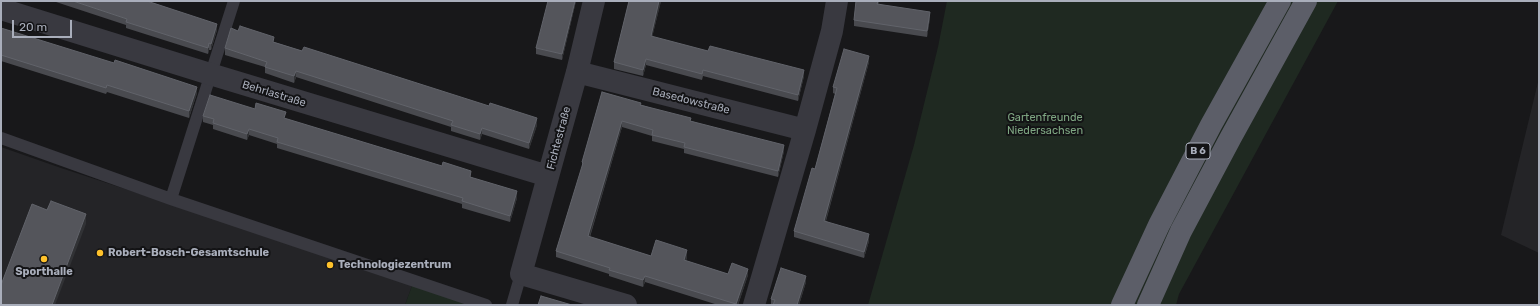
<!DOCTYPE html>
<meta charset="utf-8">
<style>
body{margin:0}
#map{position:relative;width:1540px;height:306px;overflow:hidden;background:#18181a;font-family:Rubik,sans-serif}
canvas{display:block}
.frame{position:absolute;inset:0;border:2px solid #a9aebb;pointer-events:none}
.scale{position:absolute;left:12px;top:20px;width:60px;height:18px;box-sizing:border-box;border:2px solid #a9aebb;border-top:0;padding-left:5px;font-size:12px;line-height:14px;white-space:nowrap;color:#a9aebb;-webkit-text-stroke:3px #131315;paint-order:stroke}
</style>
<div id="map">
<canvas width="1540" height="306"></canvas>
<div class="frame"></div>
<div class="scale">20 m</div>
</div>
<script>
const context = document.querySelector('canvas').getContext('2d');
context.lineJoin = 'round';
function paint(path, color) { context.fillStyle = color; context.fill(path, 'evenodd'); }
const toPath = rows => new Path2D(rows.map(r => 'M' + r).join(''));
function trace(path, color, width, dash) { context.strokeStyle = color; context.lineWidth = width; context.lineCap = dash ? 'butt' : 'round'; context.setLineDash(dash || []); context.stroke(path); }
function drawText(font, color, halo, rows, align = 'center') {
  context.font = font + ' Rubik,sans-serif'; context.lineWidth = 4; context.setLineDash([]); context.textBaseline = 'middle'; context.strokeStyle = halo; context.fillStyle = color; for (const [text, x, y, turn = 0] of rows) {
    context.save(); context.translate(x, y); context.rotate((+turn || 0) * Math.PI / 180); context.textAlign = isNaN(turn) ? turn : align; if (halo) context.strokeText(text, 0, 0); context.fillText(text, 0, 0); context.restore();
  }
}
const built = toPath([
 [1539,78,1539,253,1501,235],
 [1,147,61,168,413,283,405,305,1,305]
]);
const green = toPath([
 [947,1,1338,1,1179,294,1176,305,868,305,914,145,938,47],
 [413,283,481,305,405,305]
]);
const service = toPath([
 [1,138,171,199,486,305],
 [171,199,234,1],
 [512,305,521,274]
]);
const minor = toPath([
 [594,1,577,72,521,274,626,305],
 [1,9,210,74,548,176],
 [577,72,805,130],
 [754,305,805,130,832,31,837,1]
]);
const trunk = toPath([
 [1122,305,1159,225,1211,125,1280,1],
 [1148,305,1181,231,1231,137,1306,1]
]);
const wall = toPath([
 [53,1,147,1,217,30,211,50,209,50,208,54,126,28,126,25],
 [576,1,562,60,536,54,536,48],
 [629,1,661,1,652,37,804,76,798,101,703,76,702,80,646,65,643,76,614,69,614,62],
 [856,1,879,1,878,5,930,18,927,37,854,26,854,20],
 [1,28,197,93,189,118,107,92,106,94,1,61],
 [274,42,537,125,529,149,482,134,480,140,451,131,451,127,296,77,294,83,265,73,265,67,225,55,225,48],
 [869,62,826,221,869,241,864,258,794,237,794,231,815,169,835,94,833,93,833,87],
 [602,92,784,151,778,177,684,153,684,149,652,141,652,136,622,127,590,237,651,256,687,257,686,261,728,274,748,275,738,305,718,305,645,282,643,287,609,276,609,274,556,257,556,251,582,169,582,162],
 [203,116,286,119,471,177,517,198,510,222,462,208,462,204,277,148,277,144,249,135,247,140,213,129,213,125,203,122],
 [806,282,799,305,771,305,771,299]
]);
const shadedWall = toPath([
 [575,1,576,1,562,60,562,54],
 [659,1,661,1,651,42,651,36],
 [930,12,930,18,927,37,927,31],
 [217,24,217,30,211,50,211,44],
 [209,43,209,50,208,54,208,48],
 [869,56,869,62,824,227,824,221],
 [646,59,646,65,643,76,643,70],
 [804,70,804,76,798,101,798,95],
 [296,71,296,77,294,83,294,76],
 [197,87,197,93,189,118,189,111],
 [537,118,537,125,529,149,529,143],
 [622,121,622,127,588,242,588,236],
 [482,128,482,134,480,140,480,134],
 [249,129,249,135,247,140,247,134],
 [784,145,784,151,778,177,778,171],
 [517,191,517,198,510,222,510,216],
 [86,214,86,224,55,305,52,305],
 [869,234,869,241,864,258,864,252],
 [687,250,687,257,684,266,684,260],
 [748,269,748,275,738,305,736,305],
 [645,276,645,282,643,287,643,280],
 [806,276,806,282,799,305,797,305]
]);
const building = toPath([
 [73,1,147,1,217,24,211,44,209,43,208,48,126,22,127,19,73,1],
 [548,1,575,1,562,54,536,48,548,1],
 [629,1,659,1,651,36,708,51,710,46,804,70,798,95,703,70,702,74,646,59,643,70,614,62,629,1],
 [856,1,878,1,877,4,930,12,927,31,854,20,856,1],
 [240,26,274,37,273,42,302,51,304,47,489,106,490,103,537,118,529,143,482,128,480,134,451,125,453,121,296,71,294,76,265,67,267,62,225,48,231,28,238,31,240,26],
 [1,28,114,63,115,60,197,87,189,111,107,85,106,88,1,55,1,28],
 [844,49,869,56,824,221,869,234,864,252,794,231,812,168,815,169,837,88,833,87,844,49],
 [602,92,641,103,640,105,691,118,690,121,784,145,778,171,684,147,685,143,652,135,653,130,622,121,588,236,651,256,656,240,687,250,684,260,728,274,732,263,748,269,736,304,645,276,643,280,609,270,610,268,556,251,583,163,582,162,602,92],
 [210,95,255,109,256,103,286,112,284,118,442,166,443,162,471,171,470,177,517,191,510,216,462,201,463,198,277,142,278,138,249,129,247,134,213,123,214,119,203,116,210,95],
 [51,201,86,214,52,305,3,305,1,304,1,285,32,204,47,210,51,201],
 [781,268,806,276,797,305,773,305,775,300,771,299,781,268],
 [541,296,572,305,538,305,541,296]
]);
const markers = [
 [100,253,4,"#ffc22b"],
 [44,259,4,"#ffc22b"],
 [330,265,4,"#ffc22b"]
];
const shields = [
 [1198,151,24]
];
const shieldNames = [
 ["B 6",1198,151]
];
const streetNames = [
 ["Behrlastraße",274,94,17],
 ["Basedowstraße",691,101,14],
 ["Fichtestraße",559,138,-75]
];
const parkNames = [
 ["Gartenfreunde",1045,118],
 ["Niedersachsen",1045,131]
];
const poiNames = [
 ["Robert-Bosch-Gesamtschule",108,253],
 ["Technologiezentrum",338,265],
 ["Sporthalle",44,272,"center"]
];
paint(built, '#242427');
paint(green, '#1f2921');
trace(service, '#393940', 12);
trace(minor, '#393940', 22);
trace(trunk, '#5c5e68', 22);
paint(wall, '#494a4f');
paint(shadedWall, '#313235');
paint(building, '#54555b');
trace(building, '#61636a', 1);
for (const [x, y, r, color] of markers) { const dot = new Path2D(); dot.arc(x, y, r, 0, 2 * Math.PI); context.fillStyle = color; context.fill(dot); trace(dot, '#131315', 1.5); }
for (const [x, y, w] of shields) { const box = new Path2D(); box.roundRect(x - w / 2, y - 8, w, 16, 3); context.fillStyle = '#131315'; context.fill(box); trace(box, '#a9aebb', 1); }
drawText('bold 10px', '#a9aebb', null, shieldNames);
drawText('11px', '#a9aebb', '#131315', streetNames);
drawText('11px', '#7fa783', '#131315', parkNames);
drawText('bold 11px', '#a9aebb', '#131315', poiNames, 'left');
</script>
